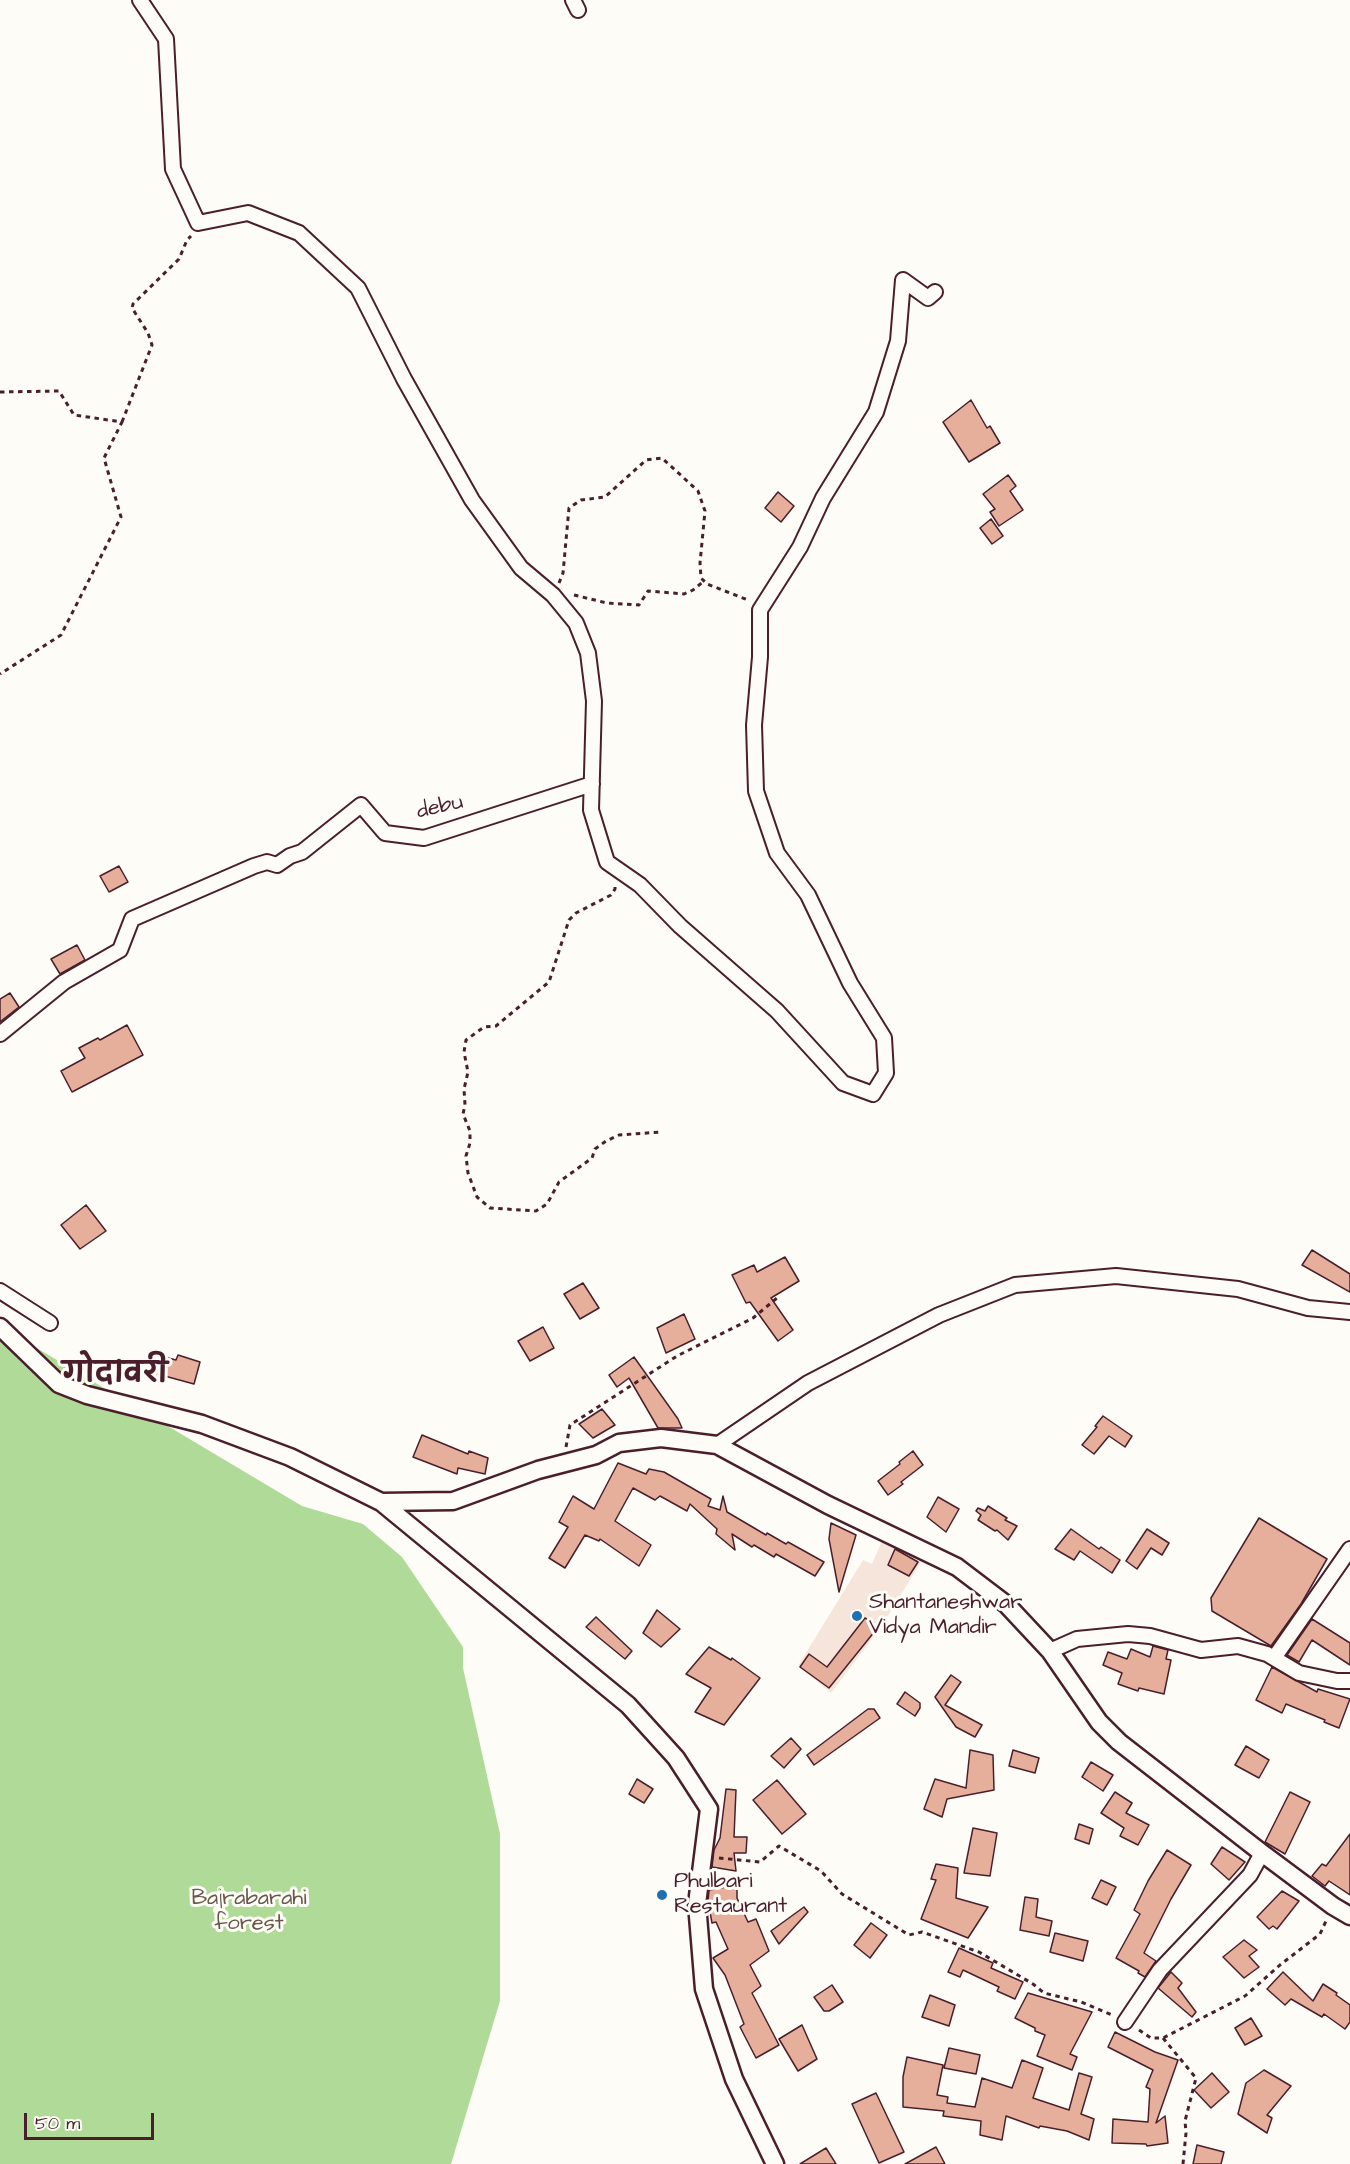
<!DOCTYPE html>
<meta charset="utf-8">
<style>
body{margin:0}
#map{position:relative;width:1350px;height:2164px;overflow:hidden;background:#fdfcf7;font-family:"Architects Daughter",sans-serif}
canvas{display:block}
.scale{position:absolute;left:24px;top:2113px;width:130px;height:27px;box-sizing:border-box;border:3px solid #4a1f2b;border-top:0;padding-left:8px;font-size:18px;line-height:21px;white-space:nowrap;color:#4a1f2b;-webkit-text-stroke:4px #fdfcf7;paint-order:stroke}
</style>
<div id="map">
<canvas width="1350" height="2164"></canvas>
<div class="scale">50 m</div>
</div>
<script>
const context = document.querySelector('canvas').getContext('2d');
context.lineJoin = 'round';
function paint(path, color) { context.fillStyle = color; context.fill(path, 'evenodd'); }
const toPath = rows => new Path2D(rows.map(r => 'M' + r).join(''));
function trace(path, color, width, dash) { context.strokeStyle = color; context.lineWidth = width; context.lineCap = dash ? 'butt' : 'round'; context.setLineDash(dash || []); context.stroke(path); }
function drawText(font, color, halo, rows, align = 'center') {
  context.font = font + ' "Architects Daughter","Playpen Sans Deva",sans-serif'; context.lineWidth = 6; context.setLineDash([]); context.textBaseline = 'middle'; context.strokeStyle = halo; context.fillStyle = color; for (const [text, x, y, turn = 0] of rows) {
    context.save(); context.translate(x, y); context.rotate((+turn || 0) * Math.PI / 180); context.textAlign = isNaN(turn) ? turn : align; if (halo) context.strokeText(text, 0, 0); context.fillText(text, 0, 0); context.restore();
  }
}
const built = toPath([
 [882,1541,921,1562,881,1627,831,1693,798,1666,863,1560,872,1564]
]);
const green = toPath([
 [0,1322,20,1338,302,1506,363,1524,402,1557,463,1647,463,1668,500,1834,500,2001,451,2164,0,2164]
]);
const building = toPath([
 [971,400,987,428,990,426,1000,443,969,462,943,422,971,400],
 [1008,475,1016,486,1010,491,1023,510,999,526,990,512,995,509,983,494,1008,475],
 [778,492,794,506,781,522,765,508,778,492],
 [991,519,1003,536,992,544,980,528,991,519],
 [119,866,128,882,109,892,100,876,119,866],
 [77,945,85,960,60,974,51,959,77,945],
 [10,993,19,1007,0,1022,0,999,10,993],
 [127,1025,143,1055,72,1092,61,1071,85,1058,79,1048,98,1038,100,1040,127,1025],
 [86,1205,106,1231,80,1249,61,1225,86,1205],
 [1312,1250,1350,1274,1350,1292,1302,1265,1312,1250],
 [785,1257,799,1281,771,1298,793,1330,778,1341,750,1302,746,1303,732,1275,754,1265,757,1272,785,1257],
 [583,1283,599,1308,580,1319,564,1294,583,1283],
 [684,1314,695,1339,666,1353,657,1328,684,1314],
 [543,1327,554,1348,530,1361,518,1341,543,1327],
 [149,1353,176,1360,178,1355,200,1362,194,1384,161,1375,160,1379,144,1373,149,1353],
 [634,1357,678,1419,682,1428,658,1428,629,1378,617,1387,609,1375,634,1357],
 [602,1409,615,1425,593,1438,579,1424,602,1409],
 [1103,1416,1132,1436,1125,1447,1109,1436,1094,1454,1082,1445,1097,1427,1095,1426,1103,1416],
 [422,1435,468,1454,469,1451,488,1458,485,1474,458,1468,457,1474,413,1457,422,1435],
 [913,1451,923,1465,901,1482,903,1484,888,1495,878,1481,900,1464,899,1462,913,1451],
 [618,1463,646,1474,649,1469,664,1472,711,1499,708,1506,720,1510,723,1496,727,1512,766,1535,767,1533,786,1544,788,1542,824,1562,815,1576,776,1554,774,1557,754,1545,752,1547,732,1534,735,1550,716,1534,717,1529,690,1504,687,1511,660,1496,655,1500,633,1488,615,1521,651,1545,639,1566,600,1539,599,1541,585,1535,565,1568,549,1558,568,1527,559,1522,573,1496,594,1509,618,1463],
 [938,1497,959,1509,946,1532,927,1517,938,1497],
 [988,1506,1007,1518,1005,1520,1017,1526,1008,1540,997,1530,995,1531,978,1520,981,1515,976,1511,978,1508,985,1511,988,1506],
 [1259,1518,1327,1559,1301,1604,1271,1646,1212,1611,1211,1598,1259,1518],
 [831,1523,856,1535,839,1592,829,1539,831,1523],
 [1071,1529,1099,1549,1101,1547,1120,1560,1112,1573,1080,1551,1074,1560,1055,1549,1071,1529],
 [1147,1529,1169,1543,1162,1555,1151,1548,1137,1569,1126,1561,1147,1529],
 [895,1549,918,1562,909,1576,888,1565,895,1549],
 [657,1610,680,1629,661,1647,643,1633,657,1610],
 [596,1617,632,1651,625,1659,586,1627,596,1617],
 [865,1618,879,1626,829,1688,800,1667,809,1654,827,1667,865,1618],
 [1312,1619,1350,1643,1350,1665,1312,1640,1299,1662,1287,1655,1312,1619],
 [1153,1646,1168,1650,1166,1659,1171,1660,1164,1694,1139,1688,1138,1691,1118,1684,1122,1673,1103,1665,1108,1652,1127,1659,1131,1649,1150,1657,1153,1646],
 [709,1647,731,1660,732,1658,760,1678,724,1725,695,1712,711,1688,686,1674,709,1647],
 [1272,1667,1317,1692,1318,1689,1350,1699,1339,1728,1324,1722,1325,1720,1286,1704,1282,1713,1256,1700,1272,1667],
 [951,1675,961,1682,945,1705,982,1725,975,1737,956,1727,935,1697,951,1675],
 [905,1692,920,1703,920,1708,915,1716,897,1704,905,1692],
 [868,1709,874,1709,880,1718,814,1765,807,1755,868,1709],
 [791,1738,801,1749,784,1768,771,1756,791,1738],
 [1246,1746,1269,1760,1259,1778,1235,1765,1246,1746],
 [970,1750,993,1755,994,1790,947,1799,942,1817,924,1809,935,1779,966,1788,970,1750],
 [1013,1750,1039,1758,1035,1773,1009,1766,1013,1750],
 [1091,1762,1113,1775,1103,1791,1082,1777,1091,1762],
 [637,1779,653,1789,644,1803,629,1794,637,1779],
 [777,1780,806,1814,782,1834,753,1800,777,1780],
 [726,1789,736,1790,734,1837,747,1837,746,1853,734,1853,736,1871,712,1867,714,1850,720,1838,726,1789],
 [1115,1792,1132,1803,1126,1813,1149,1825,1138,1845,1120,1836,1124,1828,1101,1813,1115,1792],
 [1290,1792,1310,1802,1285,1854,1265,1842,1290,1792],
 [1079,1824,1093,1829,1089,1844,1075,1839,1079,1824],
 [973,1828,997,1833,990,1876,964,1873,973,1828],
 [1350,1834,1350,1895,1329,1881,1325,1886,1312,1876,1322,1864,1326,1866,1350,1834],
 [1222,1847,1245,1862,1229,1880,1211,1864,1222,1847],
 [1167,1850,1191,1865,1171,1899,1144,1953,1156,1961,1145,1977,1138,1973,1139,1971,1116,1958,1140,1914,1134,1910,1148,1881,1167,1850],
 [936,1864,958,1868,956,1898,988,1907,968,1938,921,1919,936,1880,931,1879,936,1864],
 [1101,1880,1116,1887,1107,1905,1092,1898,1101,1880],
 [737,1885,737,1898,748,1922,756,1919,769,1951,750,1965,761,1986,752,1993,779,2045,756,2058,740,2027,744,2024,725,1975,713,1958,728,1949,716,1922,712,1923,708,1901,709,1890,737,1885],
 [1282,1891,1299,1901,1277,1929,1273,1926,1269,1929,1257,1917,1282,1891],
 [1025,1897,1038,1899,1036,1917,1052,1921,1049,1936,1020,1930,1025,1897],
 [804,1907,808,1912,779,1944,771,1931,804,1907],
 [871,1923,887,1935,870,1958,854,1945,871,1923],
 [1055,1933,1088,1941,1083,1961,1050,1952,1055,1933],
 [1244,1940,1257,1950,1249,1956,1259,1967,1244,1978,1223,1957,1244,1940],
 [959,1948,993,1963,991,1968,1023,1982,1015,1999,997,1991,999,1987,963,1970,960,1977,948,1972,959,1948],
 [1171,1972,1182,1983,1178,1988,1196,2012,1192,2017,1158,1988,1171,1972],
 [1283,1972,1313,2001,1323,1984,1337,1993,1336,1995,1350,2005,1350,2022,1345,2029,1324,2014,1322,2017,1291,1999,1285,2005,1267,1989,1283,1972],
 [832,1985,843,2002,829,2011,824,2011,814,1997,832,1985],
 [1028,1993,1092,2012,1070,2054,1077,2057,1072,2070,1037,2056,1045,2035,1035,2031,1035,2028,1015,2018,1028,1993],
 [930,1995,955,2005,949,2026,922,2017,930,1995],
 [1251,2018,1262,2036,1245,2045,1235,2028,1251,2018],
 [802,2025,817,2059,798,2071,779,2039,802,2025],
 [1115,2032,1155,2052,1178,2060,1156,2123,1165,2116,1168,2143,1147,2146,1146,2144,1112,2143,1113,2119,1148,2122,1150,2089,1146,2087,1153,2070,1108,2047,1115,2032],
 [949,2048,980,2055,976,2074,944,2068,949,2048],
 [907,2057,943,2065,937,2095,948,2097,947,2103,975,2107,982,2078,1012,2088,1022,2060,1043,2068,1033,2098,1069,2110,1079,2073,1092,2077,1081,2114,1094,2119,1089,2140,1067,2131,1040,2126,1039,2128,1006,2116,1002,2140,980,2135,981,2121,943,2116,944,2111,903,2107,903,2077,907,2057],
 [1264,2070,1291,2086,1267,2115,1272,2118,1267,2133,1238,2114,1246,2083,1264,2070],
 [1212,2073,1229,2092,1211,2108,1194,2090,1212,2073],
 [876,2093,904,2152,879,2163,852,2104,876,2093],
 [1197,2145,1224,2152,1221,2164,1193,2164,1197,2145],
 [936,2147,945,2164,905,2164,936,2147],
 [826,2148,836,2164,800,2164,826,2148]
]);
const path = toPath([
 [0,392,59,391,74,415,122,422,104,458,121,517,61,635,0,674],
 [122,422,152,345,148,333,132,308,133,304,179,259,187,240,191,236],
 [559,583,563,573,569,508,581,500,605,497,646,460,662,458,698,491,705,511,700,563,701,578,707,584,748,600],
 [574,595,607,603,639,605,648,591,684,594,693,590,704,581],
 [615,887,615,889,611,895,576,913,569,920,549,982,496,1026,484,1027,466,1040,464,1052,468,1072,464,1089,465,1105,463,1114,470,1131,470,1143,466,1156,468,1173,477,1197,490,1208,536,1211,547,1204,559,1182,592,1158,595,1149,606,1141,619,1135,661,1132],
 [566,1447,570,1425,677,1356,753,1318,777,1298],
 [719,1858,760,1862,779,1846,821,1871,842,1894,909,1935,922,1932,979,1952,1033,1984,1044,1993,1081,2002,1112,2015],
 [1139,2030,1151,2038,1163,2038,1245,1996,1280,1965,1320,1934,1326,1921],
 [1163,2038,1196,2078,1185,2121,1186,2133,1183,2164]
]);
const minor = toPath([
 [140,0,166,39,173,169,198,223,248,213,299,233,358,288,404,379,472,500,521,568,553,595,576,623,588,653,594,701,591,810,607,862,640,885,680,926,777,1011,843,1083,873,1094,886,1073,884,1038,850,983,808,895,777,853,756,791,754,725,760,657,760,610,800,547,823,498,876,412,898,341,903,280,928,298,935,292],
 [573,0,578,10],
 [0,1034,64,982,120,950,132,919,254,866,267,862,277,865,290,856,302,852,361,805,385,833,424,838,592,784],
 [0,1291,50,1323],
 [717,1445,808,1383,939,1315,1015,1285,1116,1276,1238,1289,1308,1308,1350,1312],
 [1050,1651,1077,1639,1128,1634,1150,1636,1201,1650,1238,1646,1267,1654,1299,1673,1337,1681,1350,1681],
 [1274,1658,1350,1549],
 [1125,2022,1160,1970,1250,1875,1262,1853]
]);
const tertiary = toPath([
 [0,1327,59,1384,87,1395,202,1424,290,1457,381,1502,453,1501,538,1470,596,1455,619,1443,661,1438,717,1445,828,1505,957,1567,1007,1605,1050,1651,1099,1722,1119,1742,1262,1853,1333,1906,1350,1916],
 [381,1502,628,1705,676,1758,709,1809,697,1904,704,1989,734,2079,775,2164]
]);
const markers = [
 [857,1616,6,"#1f6fb2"],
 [662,1895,6,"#1f6fb2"]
];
const streetNames = [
 ["debu",440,808,-13]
];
const poiNames = [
 ["Shantaneshwar",869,1603],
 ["Vidya Mandir",869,1628],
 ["Phulbari",674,1882],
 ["Restaurant",674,1907]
];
const parkNames = [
 ["Bajrabarahi",249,1899],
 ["forest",249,1924]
];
const districtNames = [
 ["गोदावरी",115,1376]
];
paint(built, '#f6e5db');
paint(green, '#b0da97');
paint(building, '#e6af9b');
trace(building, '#4a1f2b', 1.5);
trace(minor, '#4a1f2b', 18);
trace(tertiary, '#4a1f2b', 21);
trace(path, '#4a1f2b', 3, [4.5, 4.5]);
trace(minor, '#fdfcf7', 14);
trace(tertiary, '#fdfcf7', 16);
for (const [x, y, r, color] of markers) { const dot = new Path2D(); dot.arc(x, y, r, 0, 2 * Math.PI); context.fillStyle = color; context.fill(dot); trace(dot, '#fdfcf7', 2); }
drawText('22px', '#4a1f2b', '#fdfcf7', streetNames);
drawText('22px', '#4a1f2b', '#fdfcf7', poiNames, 'left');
drawText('22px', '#69574b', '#fdfcf7', parkNames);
drawText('bold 28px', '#4a1f2b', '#fdfcf7', districtNames);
</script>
